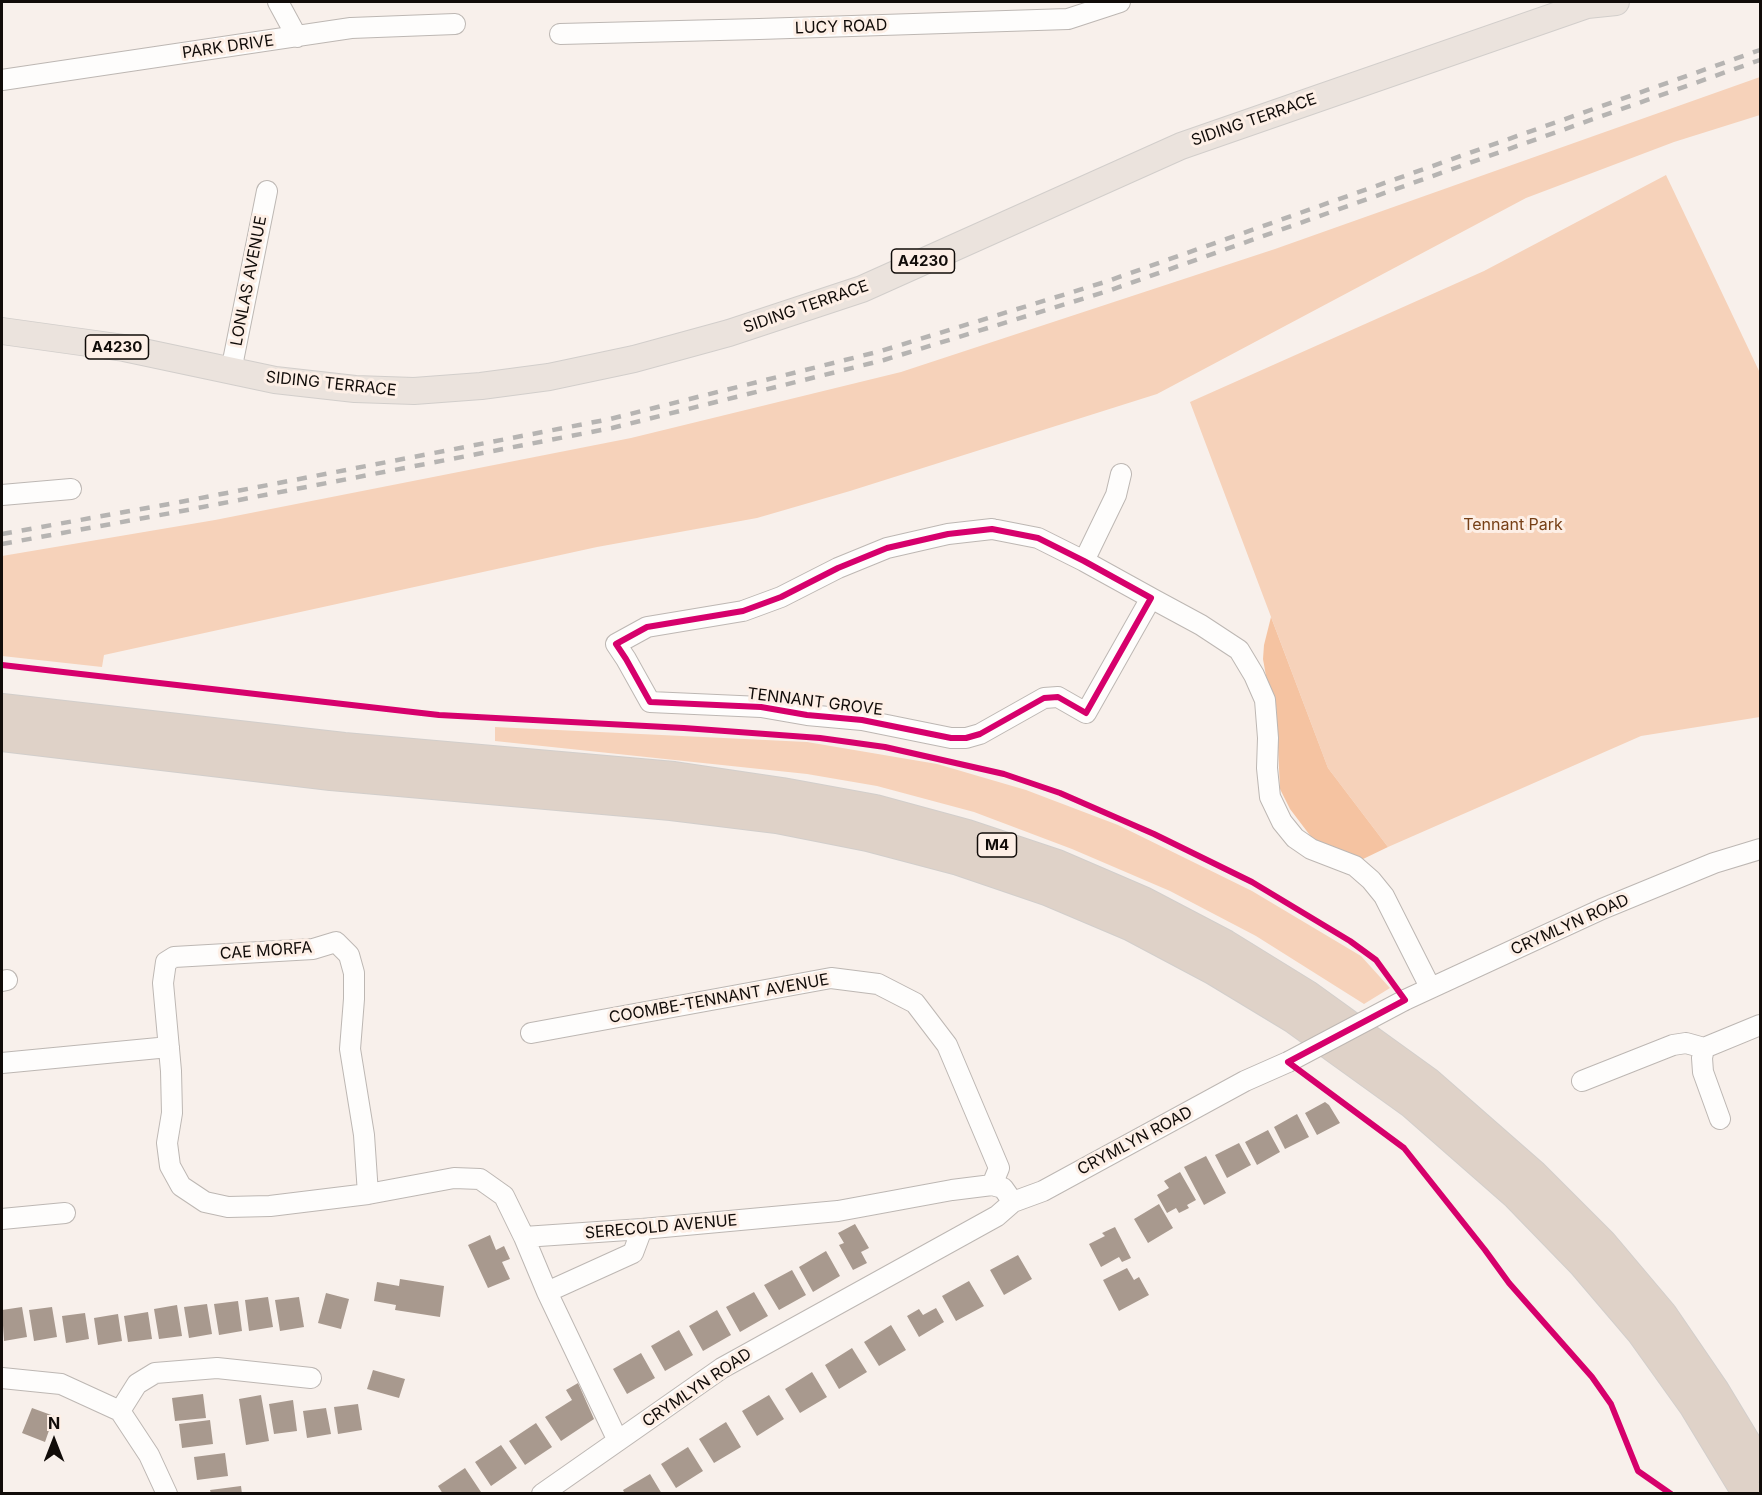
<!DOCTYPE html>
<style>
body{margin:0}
#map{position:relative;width:1762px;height:1495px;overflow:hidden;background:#f8f0eb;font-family:Inter,sans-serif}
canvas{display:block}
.frame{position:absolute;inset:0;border:3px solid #110c09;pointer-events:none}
.north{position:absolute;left:24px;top:1411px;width:60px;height:60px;-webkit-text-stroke:4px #fdefe6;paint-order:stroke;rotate:0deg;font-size:16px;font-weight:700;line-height:24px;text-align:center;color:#110c09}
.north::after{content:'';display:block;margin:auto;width:21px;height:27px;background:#110c09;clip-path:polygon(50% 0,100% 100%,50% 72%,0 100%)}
</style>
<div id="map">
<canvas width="1762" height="1495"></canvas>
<div class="frame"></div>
<div class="north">N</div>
</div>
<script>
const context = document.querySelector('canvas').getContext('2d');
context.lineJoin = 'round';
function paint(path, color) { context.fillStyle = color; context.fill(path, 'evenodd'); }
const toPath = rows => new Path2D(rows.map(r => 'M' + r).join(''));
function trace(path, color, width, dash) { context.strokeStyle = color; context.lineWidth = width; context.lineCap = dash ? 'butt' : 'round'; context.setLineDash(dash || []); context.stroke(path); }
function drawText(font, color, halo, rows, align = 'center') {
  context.font = font + ' Inter,sans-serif'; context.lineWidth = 6; context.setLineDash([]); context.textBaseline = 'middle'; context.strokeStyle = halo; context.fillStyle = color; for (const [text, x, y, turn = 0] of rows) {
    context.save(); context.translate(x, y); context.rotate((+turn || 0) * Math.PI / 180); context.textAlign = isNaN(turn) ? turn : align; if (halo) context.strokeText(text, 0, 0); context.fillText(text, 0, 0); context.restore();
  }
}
const green = toPath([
 [1760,77,1760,115,1674,142,1526,198,1157,394,850,491,757,518,597,547,104,655,102,667,2,656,2,556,215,520,631,438,901,372,1275,249],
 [1666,175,1760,373,1760,717,1641,736,1388,847,1328,768,1190,402,1484,271],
 [495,727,807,742,937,764,1026,790,1118,825,1252,891,1361,956,1390,988,1364,1004,1256,936,1170,891,1072,849,974,812,877,786,807,774,495,741]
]);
const forest = toPath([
 [1271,617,1328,768,1388,847,1361,860,1330,849,1312,838,1290,809,1280,789,1276,705,1266,676,1263,659,1264,645]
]);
const building = toPath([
 [1325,1102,1329,1105,1340,1123,1317,1135,1305,1113],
 [1297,1114,1309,1137,1285,1149,1274,1127],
 [1268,1130,1280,1152,1257,1165,1245,1142],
 [1239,1143,1251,1165,1227,1178,1215,1155],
 [1206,1156,1226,1193,1204,1205,1184,1167],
 [1180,1172,1196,1200,1187,1205,1189,1208,1179,1213,1176,1208,1167,1213,1157,1195,1169,1188,1164,1181],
 [1159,1204,1173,1228,1148,1243,1134,1219],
 [855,1224,869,1248,861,1252,867,1263,853,1270,839,1245,844,1243,838,1233],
 [1115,1227,1131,1258,1122,1262,1119,1257,1101,1267,1089,1244,1105,1236,1102,1233],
 [490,1235,496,1250,504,1246,510,1259,502,1262,510,1279,488,1288,468,1245],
 [826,1251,840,1276,813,1292,799,1267],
 [1018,1255,1032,1279,1004,1295,990,1270],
 [1127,1268,1134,1280,1139,1277,1149,1295,1119,1311,1103,1280],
 [792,1270,806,1295,779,1310,764,1285],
 [400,1279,444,1286,440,1317,395,1310,396,1305,374,1301,377,1282,399,1286],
 [969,1281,984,1306,956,1321,942,1296],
 [754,1292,768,1316,740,1332,726,1307],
 [326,1293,349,1299,341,1329,318,1323],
 [268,1297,273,1327,249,1331,245,1300],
 [299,1297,304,1327,280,1331,275,1300],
 [238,1301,242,1331,219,1335,214,1304],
 [207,1304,212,1334,189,1338,184,1307],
 [177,1305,182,1336,159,1339,154,1309],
 [22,1307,27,1337,4,1341,2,1310],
 [52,1307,57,1337,34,1341,29,1310],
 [936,1308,944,1322,919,1337,907,1316,919,1309,923,1315],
 [717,1310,731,1335,703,1351,689,1326],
 [148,1312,152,1339,128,1342,124,1316],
 [85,1313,89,1339,66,1343,62,1316],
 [118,1314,122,1341,98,1345,94,1318],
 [891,1325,906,1350,879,1366,864,1342],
 [679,1330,693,1355,665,1371,651,1346],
 [852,1348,867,1372,839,1389,825,1365],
 [641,1353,655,1378,627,1394,613,1369],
 [373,1370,405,1379,399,1398,367,1389],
 [812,1372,827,1397,800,1413,785,1389],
 [578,1383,594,1419,561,1441,545,1417,572,1400,566,1390],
 [203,1394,206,1418,175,1421,172,1398],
 [261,1395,269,1441,246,1445,239,1399],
 [769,1395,784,1419,757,1436,742,1411],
 [293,1400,297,1431,274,1434,269,1404],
 [358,1404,362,1430,338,1434,334,1407],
 [32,1408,54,1416,45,1442,22,1433],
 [326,1408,331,1434,307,1438,303,1411],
 [210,1420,213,1444,182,1448,179,1424],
 [726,1422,741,1447,714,1463,699,1439],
 [536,1423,552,1447,525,1465,509,1441],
 [501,1445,517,1468,491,1486,475,1462],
 [688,1447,703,1471,676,1488,661,1464],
 [225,1453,228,1476,197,1480,194,1457],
 [465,1468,481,1492,443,1494,438,1486],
 [650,1474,662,1494,625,1494,623,1490],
 [241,1486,242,1494,211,1494,210,1490]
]);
const minor = toPath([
 [278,2,297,37],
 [560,34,759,29,1068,19,1120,2],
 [2,80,351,28,455,24],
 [231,371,267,191],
 [2,495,71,489],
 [992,529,1038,538,1084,561,1151,598,1086,713,1058,697,1044,698,980,734,966,738,951,738,862,720,807,715,761,707,650,702,626,659,616,644,647,627,743,611,781,597,838,568,887,548,948,534,992,529],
 [1084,561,1116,495,1121,474],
 [1151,598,1201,625,1239,650,1254,675,1265,700,1268,738,1267,768,1270,797,1282,822,1295,838,1311,849,1355,866,1371,880,1384,896,1430,987],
 [2,981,7,980],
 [1405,1000,1602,909,1714,863,1760,849],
 [531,1033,831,978,878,984,915,1003,947,1045,999,1168,992,1185],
 [1704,1048,1702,1058,1703,1072,1720,1119],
 [1704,1048,1760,1025],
 [2,1063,169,1047],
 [1582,1081,1673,1045,1686,1043,1704,1048],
 [368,1194,364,1135,350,1049,354,999,354,973,349,955,336,942,313,949,174,957,166,962,163,983,171,1071,172,1113,167,1143,170,1166,181,1186,205,1202,228,1207,270,1206,368,1194,454,1178,480,1179,504,1196,524,1237],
 [2,1219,65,1213],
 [547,1292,633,1253,642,1229],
 [2,1378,61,1384,120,1411,149,1455,167,1494],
 [120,1411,137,1384,155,1373,217,1368,311,1378],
 [618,1441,547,1292,524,1237,642,1229,838,1211,952,1190,992,1185,1003,1188,1013,1202],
 [542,1494,722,1368,997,1216,1013,1202,1043,1191,1245,1081,1288,1062]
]);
const major = toPath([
 [2,331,124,348,275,380,355,389,414,391,481,386,549,377,634,359,729,333,862,289,1181,146,1587,5,1616,2]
]);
const highway = toPath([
 [2,709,344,748,674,777,782,793,875,810,967,835,1057,865,1143,902,1225,945,1306,995,1428,1083,1533,1175,1602,1244,1662,1315,1714,1391,1760,1467],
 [2,736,331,775,671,805,777,818,868,836,959,860,1047,890,1132,926,1213,969,1294,1018,1412,1103,1517,1195,1583,1263,1641,1331,1694,1405,1748,1494]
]);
const rail = toPath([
 [2,534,180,502,610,419,881,351,1105,282,1760,50],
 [2,544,182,511,612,428,884,360,1108,291,1760,60]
]);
const minorBridge = toPath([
 [1288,1062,1405,1000]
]);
const cycleway = toPath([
 [992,529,1038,538,1084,561,1151,598,1086,713,1058,697,1044,698,980,734,966,738,951,738,862,720,807,715,761,707,650,702,626,659,616,644,647,627,743,611,781,597,838,568,887,548,948,534,992,529],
 [2,665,439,715,684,728,820,738,885,747,1004,774,1060,793,1154,834,1252,882,1350,941,1376,960,1405,1000,1288,1062,1404,1148,1485,1250,1509,1283,1592,1377,1611,1404,1638,1471,1671,1494]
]);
const shields = [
 [923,261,63],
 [117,347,63],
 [997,845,39]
];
const shieldNames = [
 ["A4230",923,261],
 ["A4230",117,347],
 ["M4",997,845]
];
const streetNames = [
 ["LUCY ROAD",841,27,-2],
 ["PARK DRIVE",228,47,-8],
 ["SIDING TERRACE",1254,120,-19],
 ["LONLAS AVENUE",249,281,-79],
 ["SIDING TERRACE",806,307,-19],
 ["SIDING TERRACE",331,384,6],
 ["TENNANT GROVE",815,702,7],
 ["CRYMLYN ROAD",1570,925,-24],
 ["CAE MORFA",266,951,-4],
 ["COOMBE-TENNANT AVENUE",719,999,-10],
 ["CRYMLYN ROAD",1135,1141,-28],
 ["SERECOLD AVENUE",661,1227,-5],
 ["CRYMLYN ROAD",697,1388,-34]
];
const parkNames = [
 ["Tennant Park",1513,525]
];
paint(green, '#f6d2ba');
paint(forest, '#f5c3a1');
paint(building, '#a8998e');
trace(minor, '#bdb7b3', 22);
trace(major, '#d2cecb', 28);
trace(highway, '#d2cecb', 32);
trace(minor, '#fefdfc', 20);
trace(major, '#ebe3dd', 26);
trace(highway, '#dfd2c8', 30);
trace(rail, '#b6b4b2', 4.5, [10, 10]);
trace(minorBridge, '#bdb7b3', 22, []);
trace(minorBridge, '#fefdfc', 20);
trace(cycleway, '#d6006c', 6);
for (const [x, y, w] of shields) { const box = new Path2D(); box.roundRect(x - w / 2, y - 12, w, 24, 4.5); context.fillStyle = '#fdefe6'; context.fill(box); trace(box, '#110c09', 1.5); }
drawText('bold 15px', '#110c09', null, shieldNames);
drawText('16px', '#110c09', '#fdefe6', streetNames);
drawText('16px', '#774017', '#fdefe6', parkNames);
</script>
